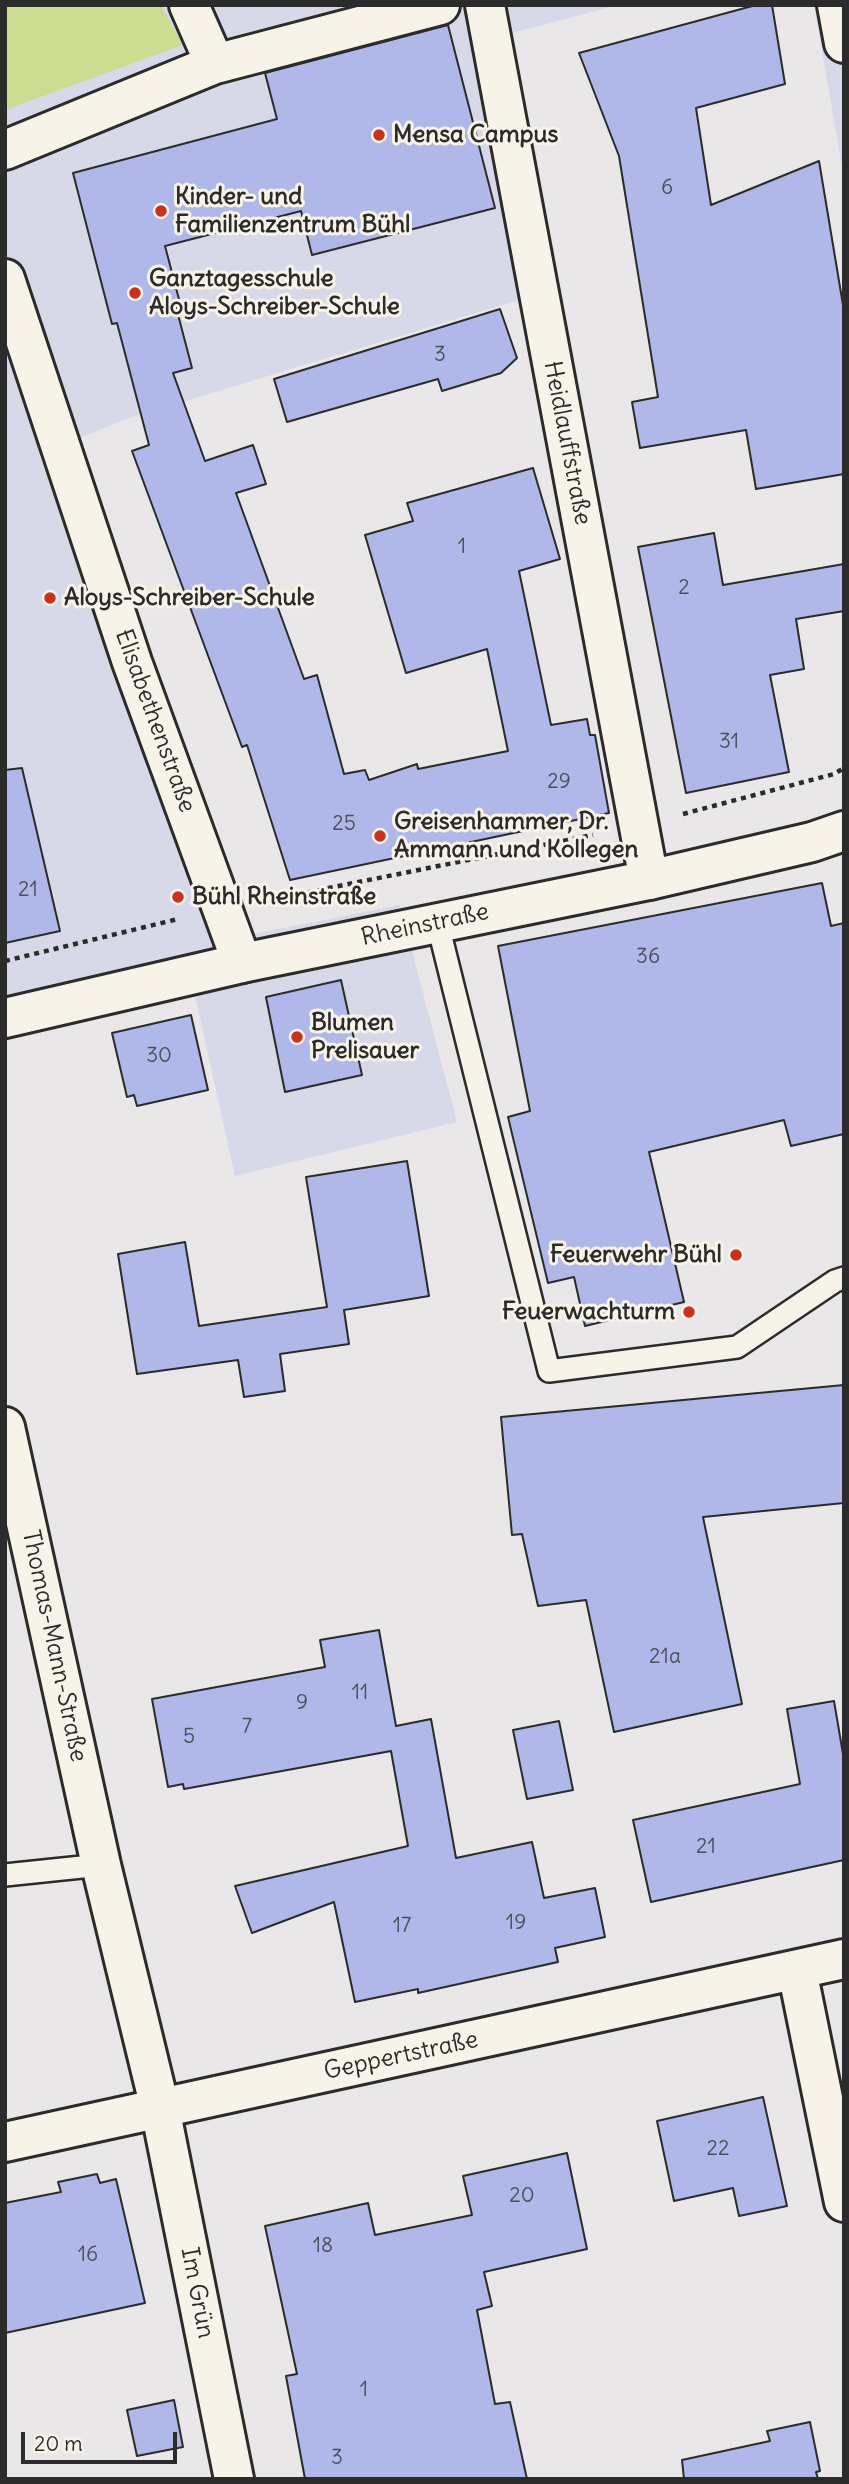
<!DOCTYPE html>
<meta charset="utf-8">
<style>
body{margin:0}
#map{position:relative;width:849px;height:2484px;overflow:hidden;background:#e9e7e8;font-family:Delius,sans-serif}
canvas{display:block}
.frame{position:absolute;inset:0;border:7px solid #2b2b2b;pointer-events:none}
.scale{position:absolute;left:21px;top:2432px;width:156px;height:32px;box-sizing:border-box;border:4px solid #2b2b2b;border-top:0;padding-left:9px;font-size:21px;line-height:24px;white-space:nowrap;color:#2b2b2b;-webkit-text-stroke:5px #f7f3e8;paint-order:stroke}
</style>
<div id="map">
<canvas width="849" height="2484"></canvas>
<div class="frame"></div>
<div class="scale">20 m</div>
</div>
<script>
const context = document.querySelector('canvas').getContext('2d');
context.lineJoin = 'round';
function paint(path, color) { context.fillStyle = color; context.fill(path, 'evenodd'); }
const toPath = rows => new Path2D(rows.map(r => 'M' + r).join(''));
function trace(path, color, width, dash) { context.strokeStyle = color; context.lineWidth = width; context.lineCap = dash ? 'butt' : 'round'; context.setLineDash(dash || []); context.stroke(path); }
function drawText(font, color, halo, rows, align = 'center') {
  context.font = font + ' Delius,sans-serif'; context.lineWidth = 6; context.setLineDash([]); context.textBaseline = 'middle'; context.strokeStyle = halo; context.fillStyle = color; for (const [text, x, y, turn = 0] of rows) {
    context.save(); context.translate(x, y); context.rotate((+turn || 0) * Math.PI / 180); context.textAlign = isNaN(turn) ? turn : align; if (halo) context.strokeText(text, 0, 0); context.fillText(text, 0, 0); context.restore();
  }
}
const built = toPath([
 [5,5,618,5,470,44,519,300,126,419,39,455,150,741,219,941,400,905,457,1122,235,1176,194,991,5,1034],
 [814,5,844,5,844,178]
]);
const green = toPath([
 [5,5,161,5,183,45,5,110]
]);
const building = toPath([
 [756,5,772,5,785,84,696,108,711,205,819,161,844,311,844,474,756,489,746,430,640,448,632,402,658,397,619,156,579,53,756,5],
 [448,25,495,208,312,255,301,211,165,246,181,307,176,307,192,368,173,373,205,461,253,445,266,484,236,493,304,679,317,675,344,774,365,770,369,780,417,764,418,769,508,751,487,649,406,673,365,535,413,521,407,503,533,468,560,559,519,571,551,725,587,719,590,735,595,735,609,813,290,880,247,745,242,747,132,451,149,445,117,323,112,324,73,173,277,119,265,73,448,25],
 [500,309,517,358,501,373,442,391,438,379,287,422,274,379,500,309],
 [714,533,723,585,844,564,844,611,796,619,804,669,770,675,789,772,686,793,638,547,714,533],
 [22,768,60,931,5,943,5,770,22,768],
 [822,883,831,926,844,923,844,1134,791,1146,784,1120,649,1152,684,1302,585,1326,574,1277,548,1283,508,1117,530,1111,498,946,822,883],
 [341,980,362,1075,285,1092,266,997,341,980],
 [191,1015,208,1090,137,1106,134,1095,127,1097,112,1033,191,1015],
 [407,1161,429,1296,344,1310,349,1344,280,1354,285,1391,244,1397,238,1360,137,1374,118,1254,185,1242,199,1326,327,1307,306,1177,407,1161],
 [844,1385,844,1503,703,1517,742,1704,614,1732,586,1600,538,1606,522,1534,512,1535,501,1417,844,1385],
 [379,1630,396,1726,431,1719,456,1858,532,1842,544,1898,595,1888,605,1937,555,1948,558,1962,418,1993,418,1989,355,2002,334,1902,252,1933,235,1886,408,1846,391,1751,184,1789,183,1784,168,1787,152,1699,325,1667,320,1640,379,1630],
 [834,1701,844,1760,844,1860,651,1902,633,1820,800,1784,787,1709,834,1701],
 [559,1721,573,1790,527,1799,513,1730,559,1721],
 [763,2097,787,2206,739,2216,733,2188,674,2201,657,2121,763,2097],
 [567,2153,587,2249,484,2272,492,2306,477,2310,495,2404,510,2402,527,2479,305,2479,286,2376,297,2374,265,2226,368,2203,375,2235,472,2215,463,2176,567,2153],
 [97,2174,100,2183,116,2179,145,2303,5,2333,5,2203,61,2192,58,2182,97,2174],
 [174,2400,183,2447,137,2456,127,2410,174,2400],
 [810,2422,820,2471,816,2472,818,2479,684,2479,682,2460,770,2441,767,2431,810,2422]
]);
const path = toPath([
 [683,814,834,774,844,768],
 [269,900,593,835],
 [5,961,178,919]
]);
const service = toPath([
 [437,921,549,1371,737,1347,835,1281,844,1278],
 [5,1875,101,1865]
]);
const minor = toPath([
 [189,5,215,64],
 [485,5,649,880],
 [837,5,844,43],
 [5,150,215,64,440,5],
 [5,279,132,662,242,963],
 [5,1427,101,1865,160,2108,234,2479],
 [797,1970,844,2202],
 [5,2142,844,1959]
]);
const tertiary = toPath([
 [5,1018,242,963,649,880,812,842,844,831]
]);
const markers = [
 [379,135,7,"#c8321e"],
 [161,211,7,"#c8321e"],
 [135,293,7,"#c8321e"],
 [50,598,7,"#c8321e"],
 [380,836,7,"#c8321e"],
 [178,897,7,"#c8321e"],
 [297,1037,7,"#c8321e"],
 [736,1255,7,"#c8321e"],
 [689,1312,7,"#c8321e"]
];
const numberNames = [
 ["6",667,188],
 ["3",440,355],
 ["1",462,547],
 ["2",684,588],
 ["31",729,742],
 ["29",559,782],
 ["25",344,824],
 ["21",28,890],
 ["36",648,957],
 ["30",159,1056],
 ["21a",665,1657],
 ["11",360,1693],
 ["9",302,1703],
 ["7",247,1727],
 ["5",189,1737],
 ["21",706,1847],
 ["19",516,1923],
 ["17",402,1926],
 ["22",718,2149],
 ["20",522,2196],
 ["18",323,2246],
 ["16",88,2255],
 ["1",364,2390],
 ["3",337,2458]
];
const poiNames = [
 ["Mensa Campus",393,135],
 ["Kinder- und",175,197],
 ["Familienzentrum Bühl",175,225],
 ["Ganztagesschule",149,279],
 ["Aloys-Schreiber-Schule",149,307],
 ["Aloys-Schreiber-Schule",64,598],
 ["Greisenhammer, Dr.",394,822],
 ["Ammann und Kollegen",394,850],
 ["Bühl Rheinstraße",192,897],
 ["Blumen",311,1023],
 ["Prelisauer",311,1051],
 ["Feuerwehr Bühl",722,1255,"right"],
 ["Feuerwachturm",675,1312,"right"]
];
const streetNames = [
 ["Heidlauffstraße",567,443,79],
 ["Elisabethenstraße",155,721,70],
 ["Rheinstraße",425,925,-12],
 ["Thomas-Mann-Straße",54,1646,78],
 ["Geppertstraße",401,2056,-12],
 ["Im Grün",197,2293,79]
];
paint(built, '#d8d9e8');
paint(green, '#ccdc90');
paint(building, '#afb8e9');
trace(building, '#2b2b2b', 2);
trace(service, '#2b2b2b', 26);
trace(minor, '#2b2b2b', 44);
trace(tertiary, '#2b2b2b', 44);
trace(path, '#2b2b2b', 4.5, [5, 5]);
trace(service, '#f7f3e8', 21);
trace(minor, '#f7f3e8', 38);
trace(tertiary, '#f7f3e8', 38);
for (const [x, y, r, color] of markers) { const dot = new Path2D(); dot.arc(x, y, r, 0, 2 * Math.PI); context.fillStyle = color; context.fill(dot); trace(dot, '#f7f3e8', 2.5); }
drawText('21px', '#4c4e5a', null, numberNames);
drawText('bold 24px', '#2b2b2b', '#f7f3e8', poiNames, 'left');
drawText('24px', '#2b2b2b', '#f7f3e8', streetNames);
</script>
